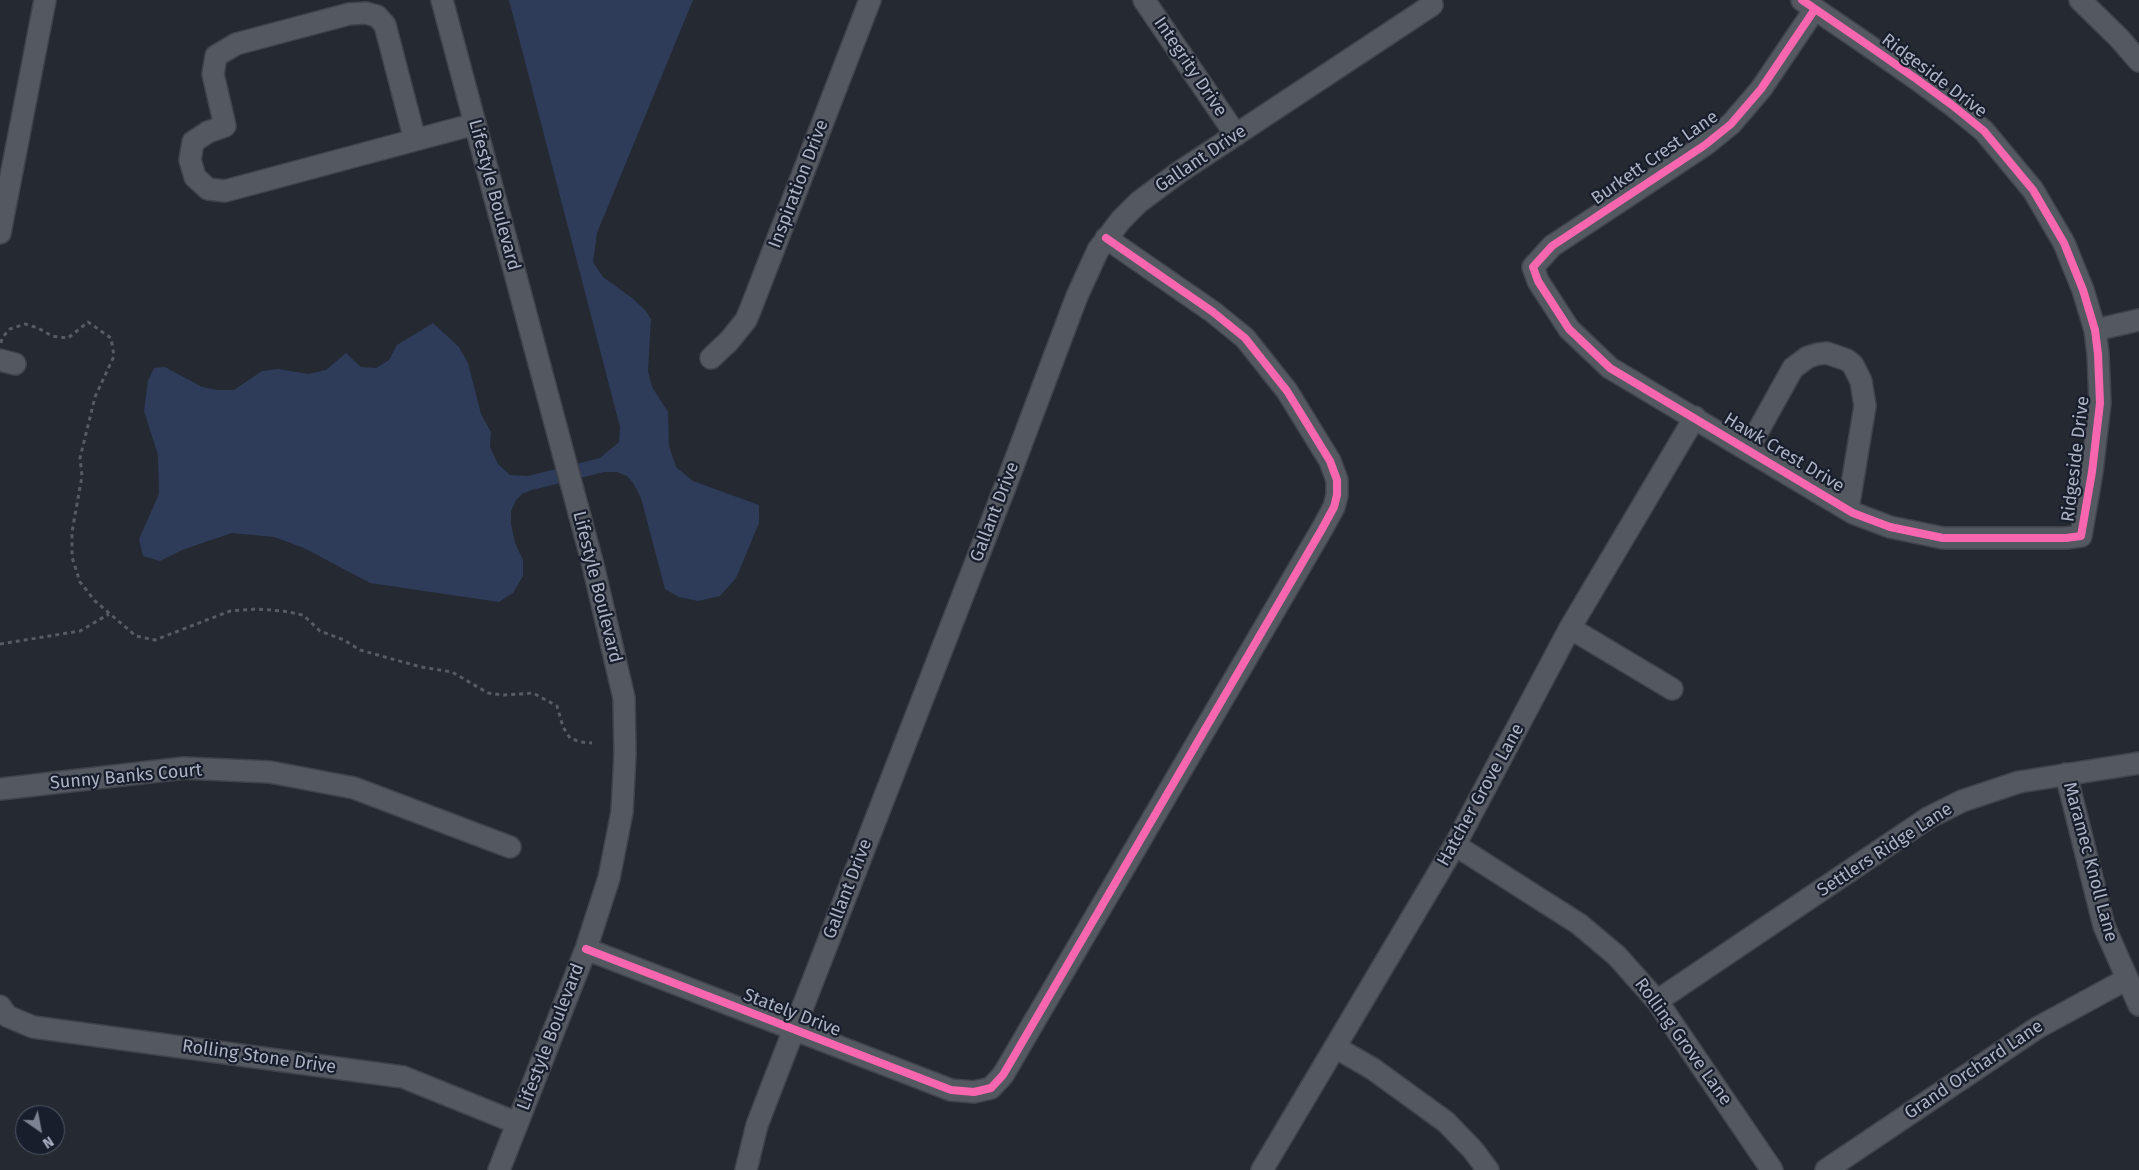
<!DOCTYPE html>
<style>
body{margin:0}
#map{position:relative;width:2139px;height:1170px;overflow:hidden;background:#242932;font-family:"Fira Sans",sans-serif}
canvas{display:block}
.north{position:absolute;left:15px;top:1105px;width:50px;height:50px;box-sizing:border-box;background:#181e2c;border:1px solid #535a69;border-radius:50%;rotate:147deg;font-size:14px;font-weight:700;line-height:20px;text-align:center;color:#acb3c5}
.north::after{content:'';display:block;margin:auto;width:18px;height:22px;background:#7c8392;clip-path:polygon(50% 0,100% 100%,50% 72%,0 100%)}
</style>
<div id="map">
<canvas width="2139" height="1170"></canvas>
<div class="north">N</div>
</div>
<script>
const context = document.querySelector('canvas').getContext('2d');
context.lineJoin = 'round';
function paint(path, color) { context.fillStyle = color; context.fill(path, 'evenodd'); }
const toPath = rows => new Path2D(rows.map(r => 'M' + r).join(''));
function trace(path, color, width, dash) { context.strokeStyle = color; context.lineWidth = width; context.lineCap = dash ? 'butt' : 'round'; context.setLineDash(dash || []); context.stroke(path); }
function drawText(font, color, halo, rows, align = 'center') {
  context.font = font + ' "Fira Sans",sans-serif'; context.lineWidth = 4.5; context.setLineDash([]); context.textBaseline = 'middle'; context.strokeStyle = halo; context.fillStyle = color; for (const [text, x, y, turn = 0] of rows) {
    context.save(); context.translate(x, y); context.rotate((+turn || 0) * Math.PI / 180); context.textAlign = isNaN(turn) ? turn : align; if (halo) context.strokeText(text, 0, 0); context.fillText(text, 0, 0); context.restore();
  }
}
const water = toPath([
 [509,0,693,0,597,233,593,262,603,277,632,298,645,310,651,319,648,371,652,387,668,412,669,446,676,467,693,481,759,505,759,523,736,578,720,596,698,601,679,597,665,589,641,498,633,483,627,476,617,472,604,472,532,490,522,494,516,500,511,511,511,524,515,543,523,560,523,576,513,593,499,602,370,583,304,548,274,537,232,533,182,550,160,561,143,556,139,539,159,494,158,455,144,411,148,381,154,368,165,367,202,387,217,390,234,390,262,371,278,369,308,374,326,370,346,353,361,367,376,368,389,360,397,345,433,323,459,347,468,363,481,414,491,432,490,447,498,464,510,475,528,476,600,458,619,442,620,427]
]);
const path = toPath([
 [1,343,2,338,10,329,25,324,38,328,52,336,68,338,88,322,111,338,114,356,95,397,80,458,82,476,72,532,72,557,80,582,95,601,136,636,155,640,230,611,256,609,283,611,303,615,320,631,344,640,360,650,421,667,452,672,488,693,504,695,533,693,557,706,563,727,570,738,580,742,592,743],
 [0,644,80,631,109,614]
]);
const minor = toPath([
 [442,0,593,565,624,698,625,754,622,812,609,878,586,949,499,1170],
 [1144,0,1236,135],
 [1802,0,1862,41,1915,78,1952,105,1984,131,2033,190,2064,243,2083,290,2095,330,2098,354,2100,403,2092,472,2081,536,2066,538,1943,538,1890,527,1853,513,1610,368,1569,329,1538,281,1533,267,1552,246,1705,145,1731,124,1761,89,1815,9],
 [2080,0,2119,38,2139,61],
 [415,140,385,25,377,16,366,13,349,14,236,44,216,56,213,74,225,126,208,132,193,142,190,160,195,177,208,189,225,191,415,140,475,124],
 [0,233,45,0],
 [2095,330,2139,320],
 [711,358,729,341,746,320,751,308,870,0],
 [0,360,15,364],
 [1748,449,1793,368,1808,357,1818,354,1827,353,1847,360,1853,365,1861,381,1865,406,1848,509],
 [1570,628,1672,689],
 [2066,774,2104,926,2139,1005],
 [0,789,184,768,270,772,354,788,510,847],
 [1455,845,1579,924,1617,956,1657,1001,1772,1170],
 [586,949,951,1090,974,1092,991,1088,1003,1075,1322,529,1334,507,1337,495,1337,480,1330,461,1287,391,1245,338,1213,312,1106,238],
 [1657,1001,1928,818,1962,801,2019,782,2139,763],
 [0,1006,7,1016,33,1027,403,1077,517,1123],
 [1335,1047,1373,1069,1446,1122,1473,1150,1488,1170],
 [746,1170,757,1125,772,1086,1007,482,1077,296,1098,250,1121,220,1139,202,1178,173,1432,5,1430,0],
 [1262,1170,1455,845,1570,628,1695,417],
 [1826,1170,2037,1028,2127,979]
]);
const cycleway = toPath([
 [1802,0,1862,41,1915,78,1952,105,1984,131,2033,190,2064,243,2083,290,2095,330,2098,354,2100,403,2092,472,2081,536,2066,538,1943,538,1890,527,1853,513,1610,368,1569,329,1538,281,1533,267,1552,246,1705,145,1731,124,1761,89,1815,9],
 [586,949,951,1090,974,1092,991,1088,1003,1075,1322,529,1334,507,1337,495,1337,480,1330,461,1287,391,1245,338,1213,312,1106,238]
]);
const streetNames = [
 ["Integrity Drive",1190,67,56],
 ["Ridgeside Drive",1934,76,37],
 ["Burkett Crest Lane",1655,158,-35],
 ["Gallant Drive",1201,159,-34],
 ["Inspiration Drive",799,184,-69],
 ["Lifestyle Boulevard",494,195,75],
 ["Hawk Crest Drive",1784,453,31],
 ["Ridgeside Drive",2076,459,-83],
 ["Gallant Drive",995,512,-69],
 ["Lifestyle Boulevard",597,587,76],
 ["Sunny Banks Court",126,777,-5],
 ["Hatcher Grove Lane",1481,795,-61],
 ["Settlers Ridge Lane",1885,850,-33],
 ["Maramec Knoll Lane",2090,862,75],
 ["Gallant Drive",848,889,-69],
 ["Stately Drive",792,1013,21],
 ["Lifestyle Boulevard",551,1037,-69],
 ["Rolling Grove Lane",1683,1042,54],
 ["Rolling Stone Drive",259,1057,8],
 ["Grand Orchard Lane",1974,1070,-34]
];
paint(water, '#2e3c5a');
trace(minor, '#40434b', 24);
trace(path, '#565c64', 3, [4, 4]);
trace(minor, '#545860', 21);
trace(cycleway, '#f766af', 8);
drawText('18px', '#acb3c5', '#181e2c', streetNames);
</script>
